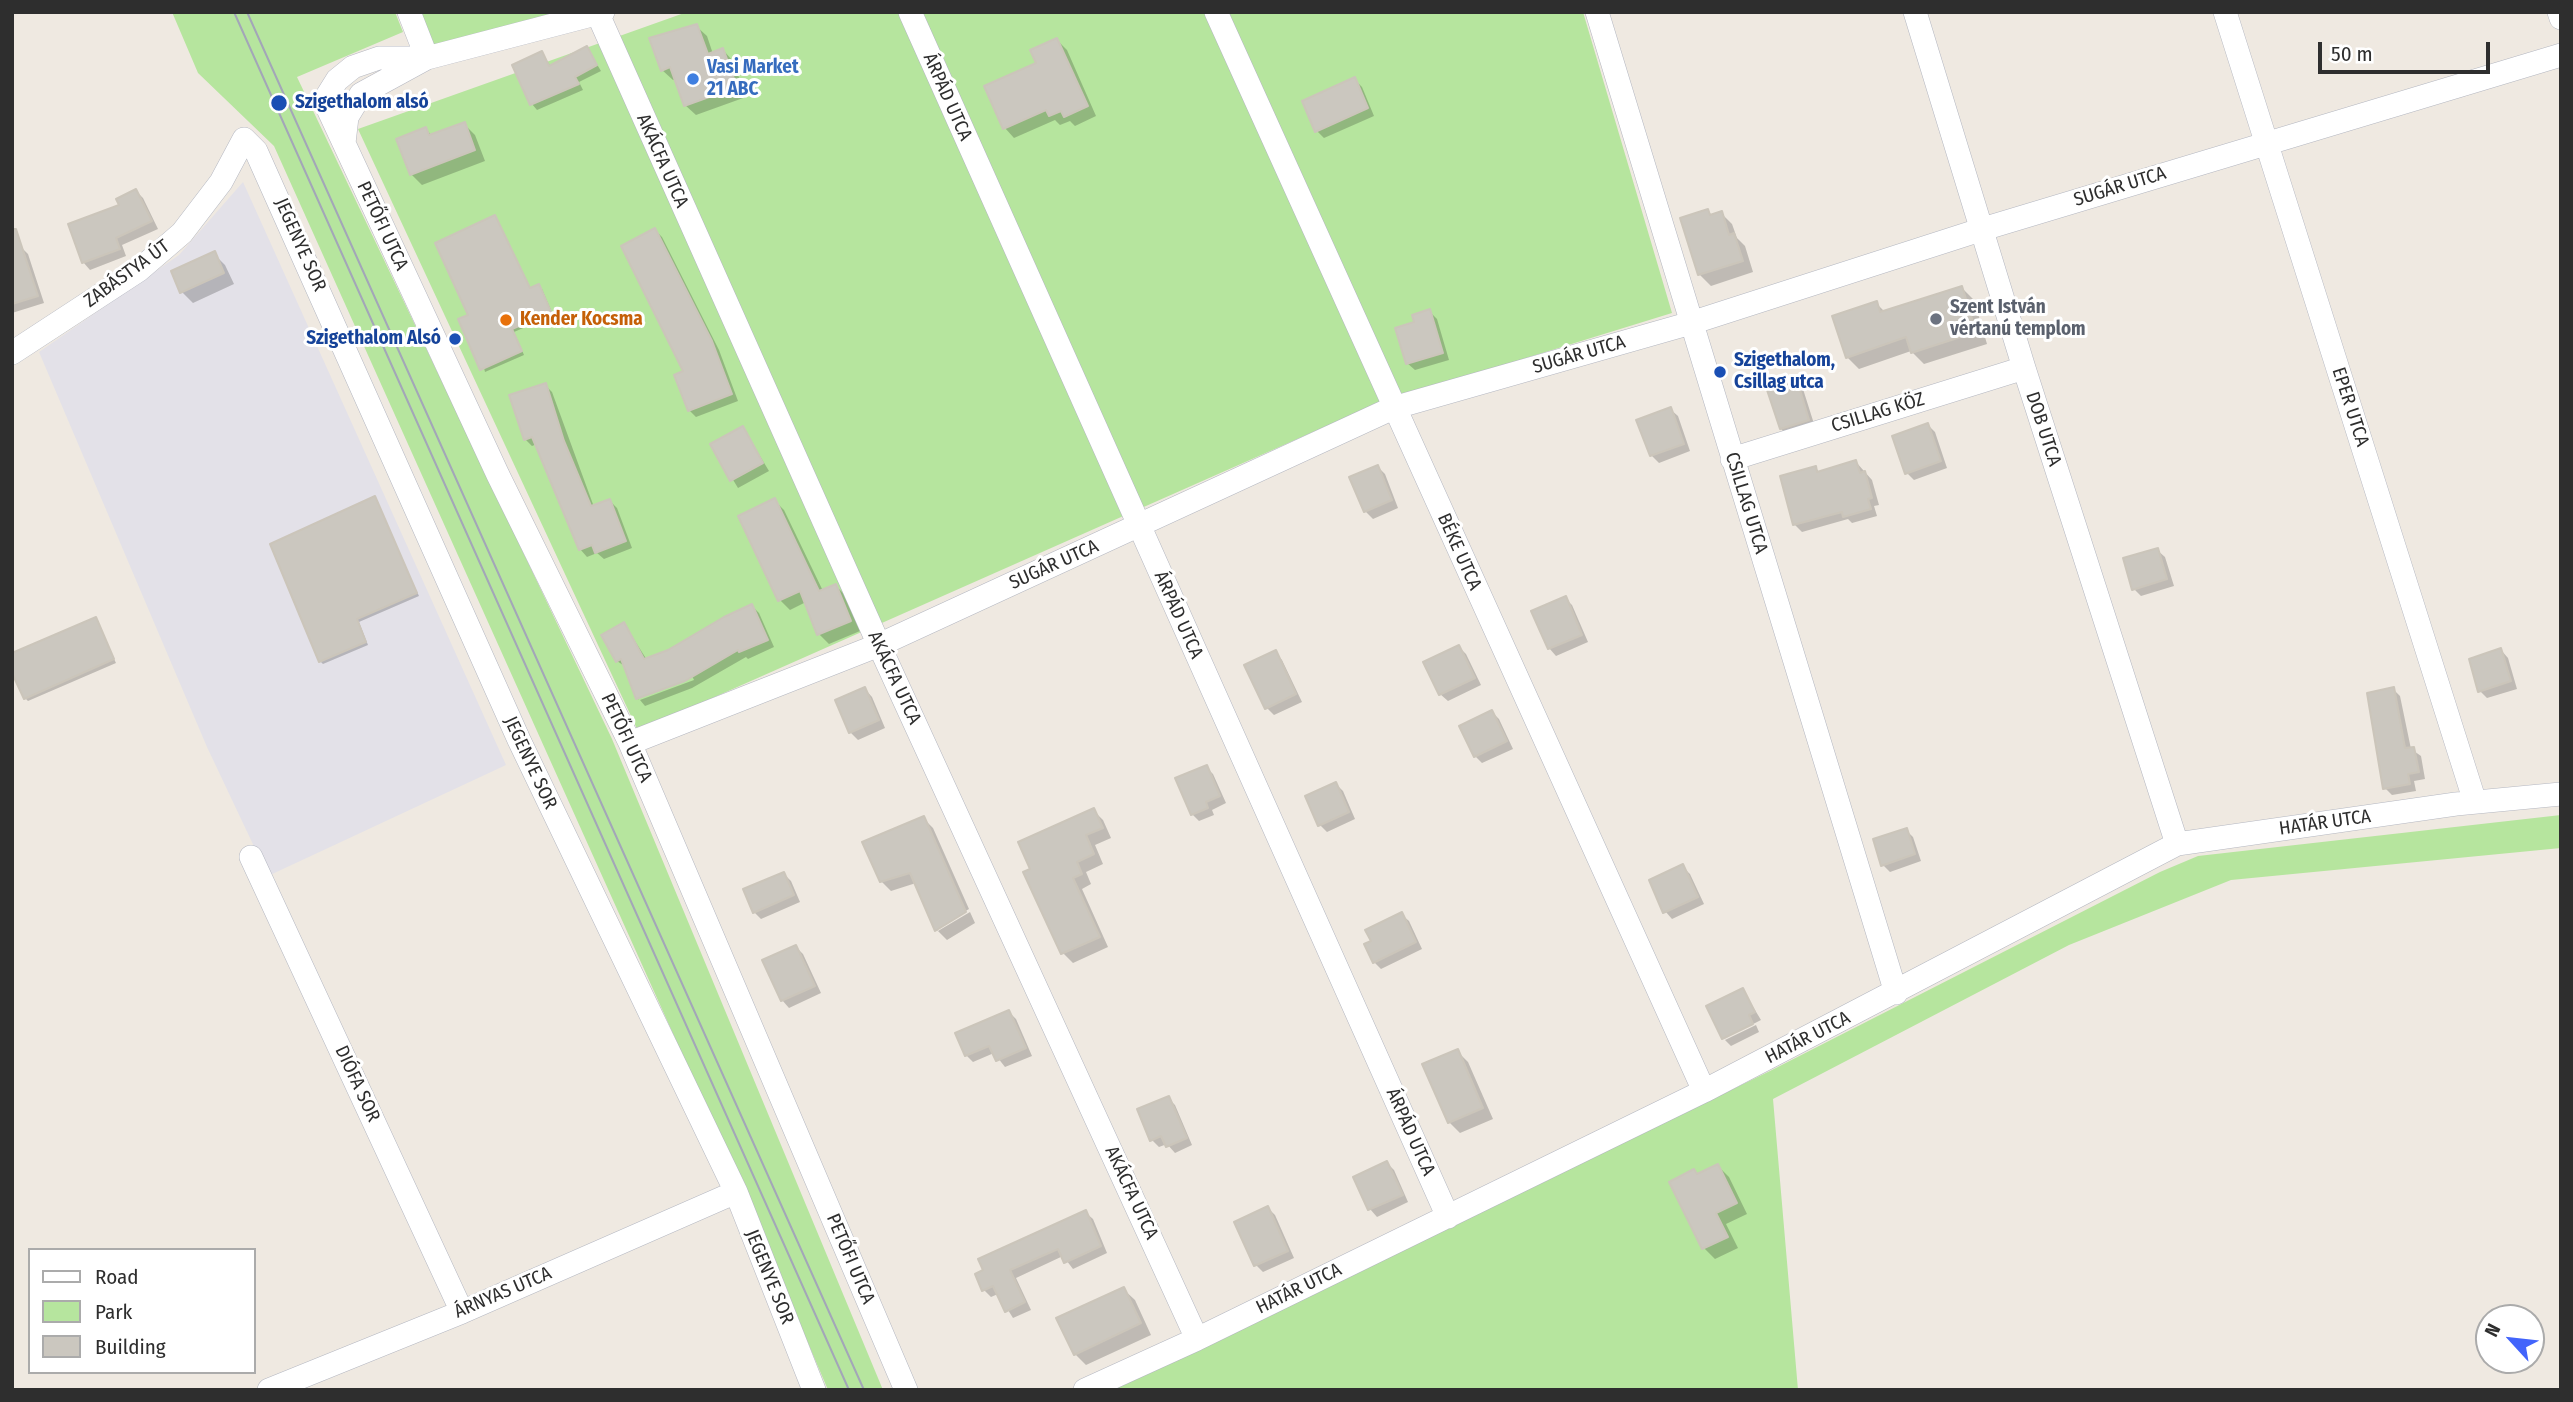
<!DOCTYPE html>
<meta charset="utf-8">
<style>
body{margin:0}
#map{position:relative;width:2573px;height:1402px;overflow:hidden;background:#efe9e1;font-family:"Fira Sans Condensed",sans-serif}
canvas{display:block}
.frame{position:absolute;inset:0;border:14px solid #2e2e2e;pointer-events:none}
.legend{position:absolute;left:28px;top:1248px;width:228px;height:126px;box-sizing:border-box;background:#fff;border:2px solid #ababab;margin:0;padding:9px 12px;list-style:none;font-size:21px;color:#2e2e2e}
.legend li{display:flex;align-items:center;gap:14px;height:35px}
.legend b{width:35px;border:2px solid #ababab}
.north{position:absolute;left:2475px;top:1304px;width:70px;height:70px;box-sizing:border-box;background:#fff;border:2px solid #ababab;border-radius:50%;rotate:297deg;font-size:19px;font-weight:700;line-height:28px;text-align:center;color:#2e2e2e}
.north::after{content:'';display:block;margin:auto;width:24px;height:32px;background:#4264fb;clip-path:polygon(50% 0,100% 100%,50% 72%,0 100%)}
.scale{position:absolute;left:2318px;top:42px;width:172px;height:32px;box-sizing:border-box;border:4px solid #2e2e2e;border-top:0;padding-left:9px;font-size:21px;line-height:24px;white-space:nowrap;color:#2e2e2e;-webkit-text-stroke:5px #fff;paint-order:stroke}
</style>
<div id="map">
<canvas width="2573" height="1402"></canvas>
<div class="frame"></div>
<ul class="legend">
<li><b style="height:9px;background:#fff"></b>Road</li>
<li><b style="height:19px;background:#b6e59e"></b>Park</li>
<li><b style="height:19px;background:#cbc7bf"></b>Building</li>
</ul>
<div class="north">N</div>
<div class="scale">50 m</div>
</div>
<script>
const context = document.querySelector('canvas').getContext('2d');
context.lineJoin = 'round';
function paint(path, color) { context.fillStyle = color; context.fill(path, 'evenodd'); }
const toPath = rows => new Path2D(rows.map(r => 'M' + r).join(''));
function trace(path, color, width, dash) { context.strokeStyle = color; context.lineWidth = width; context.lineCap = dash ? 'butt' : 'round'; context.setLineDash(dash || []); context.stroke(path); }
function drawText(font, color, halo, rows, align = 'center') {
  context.font = font + ' "Fira Sans Condensed",sans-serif'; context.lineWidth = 6; context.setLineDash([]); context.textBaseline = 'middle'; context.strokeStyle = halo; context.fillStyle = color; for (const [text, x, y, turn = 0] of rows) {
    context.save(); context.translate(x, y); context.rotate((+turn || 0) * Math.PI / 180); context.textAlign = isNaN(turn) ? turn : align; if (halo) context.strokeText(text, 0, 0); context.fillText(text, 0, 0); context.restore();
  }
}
const industrial = toPath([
 [243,182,506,765,268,876,207,747,39,352,179,255]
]);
const green = toPath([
 [172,12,395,12,403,32,297,77,612,739,883,1390,828,1390,737,1176,274,146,198,73],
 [408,12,597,12,425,52],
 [687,12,1583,12,1672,313,1374,405,638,731,358,129],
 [2561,815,2561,848,2231,880,2069,945,1773,1099,1798,1390,1105,1390,1198,1349,1770,1071,2160,872,2198,856]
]);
const shadow = toPath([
 [696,26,707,36,713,54,723,50,733,61,746,97,696,115,685,105,676,79,673,80,662,70],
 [1057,40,1067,50,1096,116,1075,126,1070,121,1060,125,1055,120,1014,138,1005,128,986,87,1038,63],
 [587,48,601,71,579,82,583,90,537,110,532,104,542,53,551,67],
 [1354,79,1362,87,1374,116,1324,138,1317,131],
 [464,124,475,135,485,161,422,185,411,174,426,129,432,136],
 [136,191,143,198,158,229,122,245,126,256,90,270,83,262,122,206],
 [1708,211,1713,216,1721,213,1732,224,1737,238,1745,246,1753,272,1711,286,1700,275,1682,219],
 [495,217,531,289,539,286,542,289,553,315,514,332,524,355,485,372,471,316],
 [655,230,662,237,719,350,738,401,696,417,689,410,686,372],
 [21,247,28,254,44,303,12,313,12,249],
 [214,254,225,265,234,284,193,303,182,292],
 [1962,288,1974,300,1987,344,1924,364,1911,351,1859,369,1847,357,1876,303,1885,312],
 [1429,311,1437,319,1449,360,1415,370,1407,363,1416,323],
 [1796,382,1803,389,1815,427,1788,436,1781,429],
 [545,385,552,392,594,507,610,501,617,508,632,548,604,559,597,553,587,557,580,549,537,444,532,446,525,439],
 [1670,409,1678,416,1690,451,1659,463,1651,455],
 [1928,425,1935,432,1947,468,1914,480,1907,473],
 [743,428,769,471,738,488,712,445],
 [1856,462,1872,480,1879,505,1874,506,1877,516,1852,523,1848,519,1802,532,1794,524,1816,468,1820,473],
 [1378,467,1385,474,1398,508,1373,519,1365,511],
 [374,499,419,596,359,622,368,645,323,664,320,661],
 [774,500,784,510,823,591,836,586,846,596,860,631,829,644,819,634,806,602,790,610,780,600,740,516],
 [2157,550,2165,557,2174,586,2141,596,2134,589],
 [1565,598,1572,605,1588,642,1556,656,1549,648],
 [752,606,759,613,774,647,748,659,746,657,692,688,645,706,640,700,694,680,692,676,639,696,639,700,626,667,617,661,603,635,624,624,647,660,669,652],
 [95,619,116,663,28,701,25,698],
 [1459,647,1466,654,1481,685,1448,701,1440,694],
 [2501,650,2508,658,2517,689,2487,698,2480,691],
 [1275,652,1282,660,1302,702,1274,715,1267,708],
 [865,689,872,697,885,728,858,740,850,732,837,701],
 [2393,689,2400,696,2411,749,2421,756,2425,779,2414,781,2416,791,2392,795,2385,788],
 [1492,712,1499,719,1513,749,1482,763,1475,756],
 [1206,767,1213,774,1226,803,1212,810,1214,815,1199,821,1192,814],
 [1336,784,1343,791,1355,819,1327,832,1320,825],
 [1093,810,1103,820,1111,838,1095,845,1103,864,1086,872,1091,884,1082,889,1108,947,1073,963,1063,953,1025,873,1032,870],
 [923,818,933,828,969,909,938,927,938,931,970,912,975,923,947,940,937,930,916,883,891,891,881,881],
 [1906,830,1913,837,1921,861,1890,872,1883,865],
 [1683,867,1690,874,1704,904,1672,919,1665,911],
 [784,874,791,881,800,902,761,919,754,912],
 [1401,914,1409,921,1422,949,1381,969,1374,962,1373,942],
 [796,947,803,954,821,993,789,1008,782,1000],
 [1743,990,1761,1020,1724,1039,1708,1007],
 [1009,1012,1016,1019,1032,1056,1005,1067,994,1053,973,1062,966,1055],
 [1756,1025,1759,1032,1731,1046,1725,1040],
 [1457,1051,1468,1062,1493,1119,1460,1133,1449,1122],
 [1168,1098,1175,1105,1192,1145,1175,1153,1167,1144,1159,1147,1152,1140],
 [1387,1163,1394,1170,1408,1202,1377,1217,1370,1209,1355,1178],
 [1718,1166,1729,1177,1747,1214,1726,1224,1738,1248,1715,1259,1704,1248,1672,1183,1698,1176],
 [1268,1208,1275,1215,1294,1258,1263,1272,1256,1265],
 [1085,1212,1093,1219,1107,1253,1073,1269,1063,1256,1016,1278,1031,1310,1013,1318,998,1294,991,1297,984,1290],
 [1123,1289,1135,1300,1151,1335,1086,1365,1075,1354]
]);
const building = toPath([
 [697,24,708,54,723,48,737,87,684,106,670,67,661,71,649,38,697,24],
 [1057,38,1088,106,1064,117,1061,111,1049,116,1046,110,1003,129,984,86,1036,63,1030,50,1057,38],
 [587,46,597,65,575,77,579,84,530,105,512,65,542,51,549,66,587,46],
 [1355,77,1368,108,1315,132,1302,101,1355,77],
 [465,122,475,150,410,175,396,139,426,127,429,135,465,122],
 [136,189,152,221,116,238,120,249,82,263,68,224,119,205,116,199,136,189],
 [1708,209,1710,215,1722,211,1729,235,1734,233,1743,261,1698,275,1680,218,1708,209],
 [495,215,530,288,539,284,551,312,512,329,522,351,480,370,458,319,468,315,435,243,495,215],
 [655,228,712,341,732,394,688,411,674,375,683,371,621,246,655,228],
 [12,229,16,229,38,296,12,304,12,229],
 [215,251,224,273,180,293,171,271,215,251],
 [1962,286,1976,332,1911,353,1906,337,1846,358,1832,316,1877,301,1880,312,1962,286],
 [1430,309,1443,353,1406,364,1395,328,1414,322,1412,315,1430,309],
 [1797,380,1809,420,1780,429,1767,390,1797,380],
 [546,383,564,441,591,506,610,499,626,541,595,553,592,545,579,550,532,437,524,440,509,395,546,383],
 [1671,407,1684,444,1650,456,1636,420,1671,407],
 [1928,423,1941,461,1905,474,1892,436,1928,423],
 [743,426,763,463,730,481,710,444,743,426],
 [1856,460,1860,473,1865,471,1872,498,1868,499,1871,509,1843,517,1842,512,1793,525,1780,476,1816,466,1817,472,1856,460],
 [1378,465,1392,500,1364,512,1349,477,1378,465],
 [375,496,417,593,357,619,366,642,319,662,270,544,375,496],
 [775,498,819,591,836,584,851,621,817,635,800,591,778,601,738,516,775,498],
 [2158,548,2167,579,2132,590,2123,558,2158,548],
 [1566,596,1582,635,1548,649,1531,611,1566,596],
 [752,604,768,640,739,652,738,650,685,681,636,699,621,659,616,662,601,635,624,622,644,659,668,650,724,617,752,604],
 [96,617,114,659,24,699,12,673,12,653,96,617],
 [1459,645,1475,678,1439,695,1423,662,1459,645],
 [2501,648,2511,681,2478,692,2469,659,2501,648],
 [1276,650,1296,694,1265,709,1244,665,1276,650],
 [865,687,879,720,849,733,835,700,865,687],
 [2394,687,2405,748,2414,747,2419,772,2408,774,2410,784,2383,789,2367,693,2394,687],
 [1492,710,1507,741,1474,757,1459,726,1492,710],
 [1207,765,1220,796,1206,802,1208,808,1191,815,1175,778,1207,765],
 [1336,782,1349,812,1318,826,1305,796,1336,782],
 [1094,808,1103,828,1086,835,1094,854,1077,862,1082,874,1073,878,1100,937,1061,954,1023,872,1030,869,1018,842,1094,808],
 [924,816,966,912,935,931,910,873,880,882,862,842,924,816],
 [1907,828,1915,854,1881,866,1873,839,1907,828],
 [1683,864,1698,897,1663,913,1649,880,1683,864],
 [784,872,794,895,753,913,743,889,784,872],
 [1402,912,1416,942,1373,963,1364,944,1371,941,1365,930,1402,912],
 [796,945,815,986,781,1001,762,960,796,945],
 [1743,988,1755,1012,1749,1015,1753,1024,1722,1039,1706,1006,1743,988],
 [1009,1010,1026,1048,996,1061,989,1046,965,1056,955,1033,1009,1010],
 [1458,1049,1483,1108,1448,1123,1422,1064,1458,1049],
 [1169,1096,1187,1138,1166,1147,1161,1136,1150,1141,1137,1109,1169,1096],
 [1387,1161,1403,1195,1368,1210,1353,1177,1387,1161],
 [1718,1164,1737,1203,1716,1213,1728,1237,1702,1249,1669,1182,1694,1169,1697,1174,1718,1164],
 [1268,1206,1288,1251,1254,1266,1234,1222,1268,1206],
 [1086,1210,1101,1246,1064,1263,1058,1249,1010,1270,1025,1302,1005,1312,993,1286,982,1291,975,1274,983,1270,978,1259,1086,1210],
 [1124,1287,1141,1323,1074,1355,1056,1318,1124,1287]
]);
const minor = toPath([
 [409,12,427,58],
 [597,12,879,645,1197,1339],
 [910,12,1448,1217],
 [1216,12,1704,1091],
 [1597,12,1896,993],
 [1915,12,2024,368,2177,844],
 [2225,12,2475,802],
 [2559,12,2561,18],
 [427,58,379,58,353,67,337,80,327,96,329,111,498,475,630,743,906,1390],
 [344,143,347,117,361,94,427,58,603,12],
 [12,353,139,270,182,233,221,182,244,139,256,151,519,740,736,1192,814,1390],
 [1732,459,2024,368],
 [630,743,879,645,1393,408,1691,323,1983,229,2561,55],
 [251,857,462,1312],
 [269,1390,462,1312,736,1192],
 [1085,1390,1197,1339,1704,1091,2177,844,2456,804,2561,794]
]);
const tram = toPath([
 [234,12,849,1390],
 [247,12,864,1390]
]);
const markers = [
 [693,79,7,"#3f7fe0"],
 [279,103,9,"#1a4fb4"],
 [1936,319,7,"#6b7280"],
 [506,320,7,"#e8710a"],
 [455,339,7,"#1a4fb4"],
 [1720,372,7,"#1a4fb4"]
];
const shopNames = [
 ["Vasi Market",707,68],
 ["21 ABC",707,90]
];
const streetNames = [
 ["ÁRPÁD UTCA",947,97,66],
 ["AKÁCFA UTCA",662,161,66],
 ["SUGÁR UTCA",2120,187,-17],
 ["PETŐFI UTCA",382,226,65],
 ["JEGENYE SOR",300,245,66],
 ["ZABÁSTYA ÚT",127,274,-36],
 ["SUGÁR UTCA",1579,355,-16],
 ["EPER UTCA",2350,407,72],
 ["CSILLAG KÖZ",1878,413,-17],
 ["DOB UTCA",2043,429,72],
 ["CSILLAG UTCA",1746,503,73],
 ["BÉKE UTCA",1459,552,66],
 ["SUGÁR UTCA",1054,565,-24],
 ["ÁRPÁD UTCA",1178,615,66],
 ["AKÁCFA UTCA",894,678,65],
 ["PETŐFI UTCA",626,738,65],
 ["JEGENYE SOR",530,763,65],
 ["HATÁR UTCA",2325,823,-8],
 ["HATÁR UTCA",1808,1038,-27],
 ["DIÓFA SOR",357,1084,65],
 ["ÁRPÁD UTCA",1410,1132,66],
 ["AKÁCFA UTCA",1131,1193,65],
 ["PETŐFI UTCA",850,1259,67],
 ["JEGENYE SOR",769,1277,68],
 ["HATÁR UTCA",1299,1289,-26],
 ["ÁRNYAS UTCA",503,1293,-23]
];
const transitNames = [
 ["Szigethalom alsó",295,103],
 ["Szigethalom Alsó",441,339,"right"],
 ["Szigethalom,",1734,361],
 ["Csillag utca",1734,383]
];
const worshipNames = [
 ["Szent István",1950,308],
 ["vértanú templom",1950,330]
];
const foodNames = [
 ["Kender Kocsma",520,320]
];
paint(industrial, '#e3e1e8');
paint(green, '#b6e59e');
paint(shadow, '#0003');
paint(building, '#cbc7bf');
trace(building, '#cbc5ba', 2);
trace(minor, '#b4b7c1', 24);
trace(minor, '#fff', 23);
trace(tram, '#a3a6b8', 2);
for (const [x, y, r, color] of markers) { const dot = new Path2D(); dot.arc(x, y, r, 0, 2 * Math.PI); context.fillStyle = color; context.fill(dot); trace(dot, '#fff', 2.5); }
drawText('bold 19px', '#366cbe', '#fff', shopNames, 'left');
drawText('19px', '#2e2e2e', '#fff', streetNames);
drawText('bold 19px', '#164399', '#fff', transitNames, 'left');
drawText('bold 19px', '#5b616d', '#fff', worshipNames, 'left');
drawText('bold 19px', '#c56008', '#fff', foodNames, 'left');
</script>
